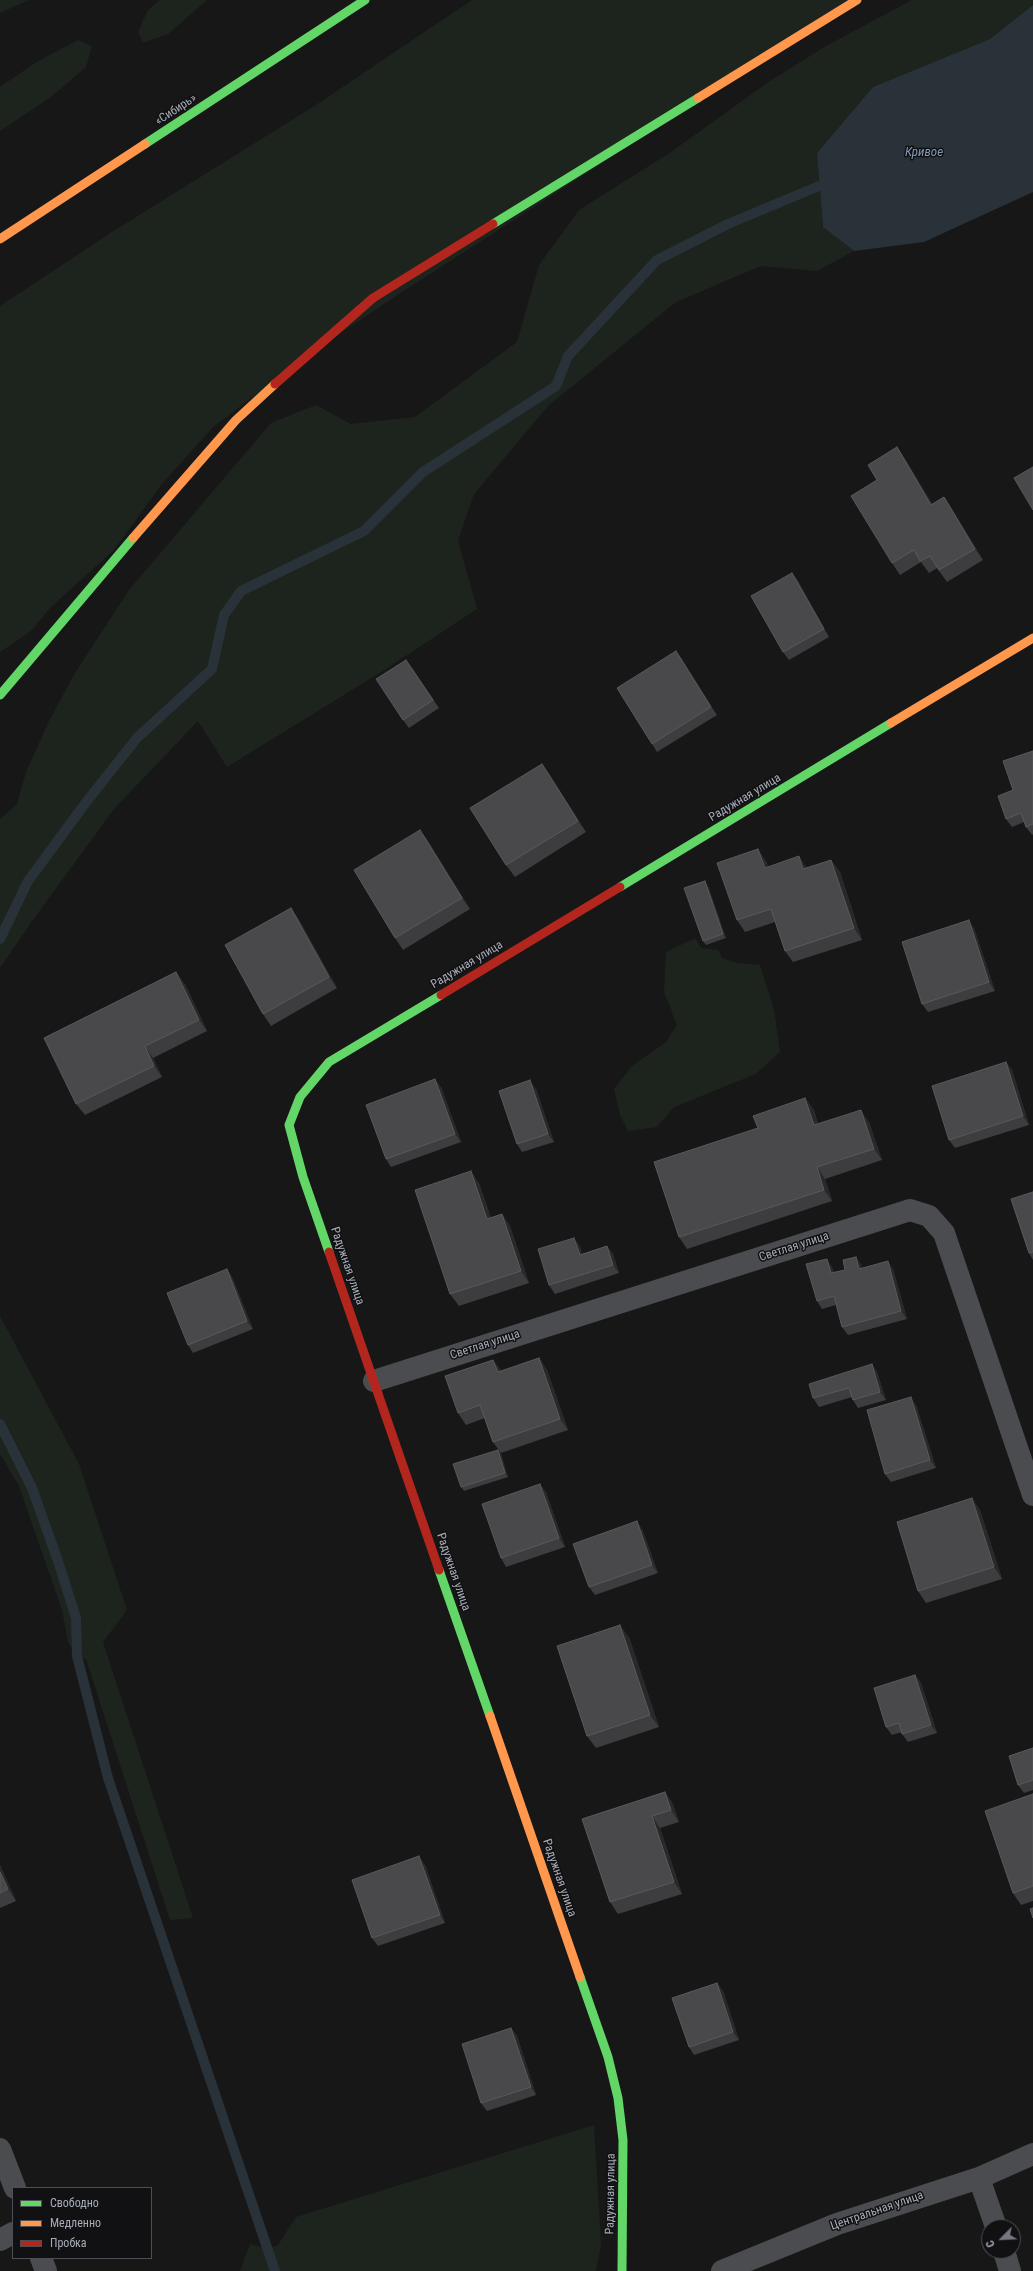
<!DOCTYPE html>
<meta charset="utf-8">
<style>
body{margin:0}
#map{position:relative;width:1033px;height:2271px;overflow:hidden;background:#171717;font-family:"Roboto Condensed",sans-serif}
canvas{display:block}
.legend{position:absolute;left:12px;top:2187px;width:140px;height:72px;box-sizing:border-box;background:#111113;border:1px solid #4d4f55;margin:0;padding:5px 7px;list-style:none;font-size:12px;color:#a8adb8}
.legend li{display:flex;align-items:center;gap:8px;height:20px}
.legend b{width:20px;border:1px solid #4d4f55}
.north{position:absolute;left:981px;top:2219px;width:40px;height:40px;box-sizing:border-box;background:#111113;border:1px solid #4d4f55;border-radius:50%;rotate:246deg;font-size:11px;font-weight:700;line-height:16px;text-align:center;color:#a8adb8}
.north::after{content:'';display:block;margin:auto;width:14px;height:18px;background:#757880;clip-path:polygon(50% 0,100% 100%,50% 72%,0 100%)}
</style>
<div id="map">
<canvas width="1033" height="2271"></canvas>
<ul class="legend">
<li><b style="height:5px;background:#63d668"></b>Свободно</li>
<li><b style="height:5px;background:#ff974d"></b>Медленно</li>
<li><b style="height:5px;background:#b3261e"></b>Пробка</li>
</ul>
<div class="north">С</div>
</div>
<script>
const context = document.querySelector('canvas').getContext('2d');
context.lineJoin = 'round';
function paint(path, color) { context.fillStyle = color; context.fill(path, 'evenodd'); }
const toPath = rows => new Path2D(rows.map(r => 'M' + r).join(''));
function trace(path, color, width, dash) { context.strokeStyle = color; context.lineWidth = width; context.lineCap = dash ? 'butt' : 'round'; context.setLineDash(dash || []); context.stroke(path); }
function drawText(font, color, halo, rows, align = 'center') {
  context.font = font + ' "Roboto Condensed",sans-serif'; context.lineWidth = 3; context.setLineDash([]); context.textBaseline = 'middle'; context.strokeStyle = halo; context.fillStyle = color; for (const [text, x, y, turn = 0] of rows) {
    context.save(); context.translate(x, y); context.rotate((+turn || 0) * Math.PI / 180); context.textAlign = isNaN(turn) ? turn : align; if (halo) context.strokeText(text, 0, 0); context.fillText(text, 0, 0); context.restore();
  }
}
const green = toPath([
 [0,0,29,0,0,13],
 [160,0,207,0,168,34,143,43,138,32,148,10],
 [472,0,855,0,396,296,321,346,213,427,161,485,114,550,51,607,31,631,0,652,0,306,112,232,316,105],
 [912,0,1033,0,1033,5,990,39,873,87,817,153,823,227,854,251,817,271,761,266,676,302,549,405,474,494,458,540,477,609,386,669,227,767,198,721,114,809,35,917,0,968,0,819,17,804,26,772,49,721,75,673,129,590,271,423,316,405,351,424,415,417,517,342,539,265,579,210,671,152,770,81,826,46],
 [78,40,92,46,86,67,51,97,0,131,0,87,35,63],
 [695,938,701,948,718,950,722,958,737,963,760,965,774,1009,780,1052,756,1074,674,1107,657,1127,628,1131,620,1115,614,1089,632,1066,666,1042,677,1025,664,992,666,952],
 [0,1316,79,1464,127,1610,103,1642,193,1918,170,1920,86,1659,77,1656,68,1642,62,1610,19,1486,0,1454],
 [594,2125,601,2244,596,2271,240,2271,250,2244,267,2249,278,2245,296,2217]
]);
const water = toPath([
 [1033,5,1033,192,924,242,854,251,823,227,817,153,873,87,990,39]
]);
const stream = toPath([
 [0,939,28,881,87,801,137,738,212,669,224,615,241,591,364,531,423,472,556,386,568,356,657,260,728,224,819,186],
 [0,1424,32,1488,58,1561,76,1618,77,1656,108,1778,275,2271]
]);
const street = toPath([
 [374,1381,910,1210,929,1216,944,1233,1033,1495],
 [0,2149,15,2188],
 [979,2178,996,2227],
 [0,2240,13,2233],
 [1004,2251,1010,2271],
 [41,2258,46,2271],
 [722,2271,837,2224,979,2178,1033,2154]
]);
const fast = toPath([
 [145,144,365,0],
 [493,224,698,98],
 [0,695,133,538],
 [620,887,891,723],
 [329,1252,303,1177,289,1125,300,1097,329,1062,441,995],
 [439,1570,490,1716],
 [580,1977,608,2057,618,2098,623,2140,622,2271]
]);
const slow = toPath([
 [698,98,857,0],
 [0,239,145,144],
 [133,538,236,420,275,384],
 [891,723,1033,638],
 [490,1716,580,1977]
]);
const jam = toPath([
 [275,384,373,298,493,224],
 [441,995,620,887],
 [329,1252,439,1570]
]);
const wall = toPath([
 [897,447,905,459,932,504,944,497,952,509,983,560,947,582,937,568,929,573,921,562,900,575,892,563,877,480],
 [792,573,798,581,829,637,789,660,783,652],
 [676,651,717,715,657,752,652,744],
 [412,668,439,708,409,728,403,720],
 [1033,751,1033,834,1032,835,1026,827,1024,822,1012,827,1006,819,1013,790],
 [542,764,550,775,586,832,515,877,506,865],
 [420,830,428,841,470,909,403,950,395,938],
 [831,860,840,872,862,940,793,962,785,951,775,922,745,932,737,920,766,861,768,867,807,868],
 [708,886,726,938,706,945,703,941],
 [291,908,299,920,337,988,271,1026,263,1014],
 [974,928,995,991,928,1012,922,1004],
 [185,984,207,1031,153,1058,162,1077,85,1115,76,1104],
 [1006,1062,1012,1070,1029,1125,955,1148,949,1140],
 [441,1087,461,1142,391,1167,386,1159],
 [536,1089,554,1142,522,1152,517,1144],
 [805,1098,814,1110,818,1124,869,1122,882,1160,825,1179,832,1201,687,1249,679,1237],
 [479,1183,491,1218,502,1214,510,1226,529,1283,459,1306,450,1294],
 [1033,1192,1033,1260,1029,1253],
 [580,1246,582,1254,607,1246,613,1254,619,1273,555,1294,549,1285],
 [856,1257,861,1265,862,1268,893,1269,907,1319,848,1335,842,1327,836,1305,822,1309,817,1301,832,1267,834,1273,845,1270],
 [227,1269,232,1277,253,1329,193,1353,188,1345],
 [539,1358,547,1370,568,1430,501,1453,493,1442,485,1418,466,1425,458,1413,493,1360,501,1371],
 [872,1364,877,1372,886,1400,858,1408,853,1400,852,1397,819,1407,813,1398],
 [916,1405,936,1468,891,1482,885,1474],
 [498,1450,501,1454,508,1477,464,1491,461,1487],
 [546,1492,565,1547,506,1567,501,1558],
 [980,1510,1002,1579,926,1603,918,1591],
 [642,1529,658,1573,595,1595,589,1587],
 [629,1637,659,1727,596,1748,587,1736],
 [915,1675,921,1683,937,1733,908,1742,902,1734,902,1732,892,1735,886,1727],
 [1033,1748,1033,1790,1024,1793,1018,1785],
 [665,1792,673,1804,679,1822,660,1828,682,1894,618,1914,610,1902,582,1819],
 [1033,1794,1033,1901,1021,1905,1013,1893],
 [0,1865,16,1901,0,1908],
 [425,1865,445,1923,378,1946,372,1938],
 [717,1983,723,1991,739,2040,694,2055,689,2047],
 [511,2028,517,2036,536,2095,487,2111,481,2103]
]);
const shadedWall = toPath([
 [897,447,905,459,940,516,931,505],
 [944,497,952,509,983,560,975,549],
 [792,573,798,581,829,637,824,629],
 [676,651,682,659,717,715,711,707],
 [542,764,550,775,586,832,578,821],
 [420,830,428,841,470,909,462,898],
 [758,849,766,861,773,880,765,868],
 [799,856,807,868,803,869],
 [831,860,840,872,862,940,854,928],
 [705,881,708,886,726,938,723,934],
 [291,908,299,920,337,988,329,977],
 [969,920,974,928,995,991,989,982],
 [176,972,185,984,207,1031,199,1020],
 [145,1046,153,1058,162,1077,154,1066],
 [1006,1062,1012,1070,1029,1125,1023,1116],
 [435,1079,441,1087,461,1142,455,1134],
 [530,1080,536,1089,554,1142,548,1134],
 [805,1098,814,1110,822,1137,814,1125],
 [861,1110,869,1122,882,1160,874,1149],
 [817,1167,825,1179,832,1201,824,1190],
 [471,1171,479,1183,495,1231,487,1219],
 [502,1214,510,1226,529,1283,521,1271],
 [574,1238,580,1246,585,1263,580,1255],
 [607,1246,613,1254,619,1273,613,1265],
 [856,1257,861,1265,865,1277,859,1269],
 [827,1259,832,1267,836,1282,831,1273],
 [888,1261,893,1269,907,1319,901,1311],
 [227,1269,232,1277,253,1329,247,1321],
 [539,1358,547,1370,568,1430,560,1419],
 [493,1360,502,1371,498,1372],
 [872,1364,877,1372,886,1400,880,1392],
 [911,1397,916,1405,936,1468,930,1460],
 [498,1450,501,1454,508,1477,505,1473],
 [540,1484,546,1492,565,1547,559,1538],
 [972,1498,980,1510,1002,1579,994,1567],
 [637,1521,642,1529,658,1573,652,1565],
 [620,1625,629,1637,659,1727,650,1715],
 [915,1675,921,1683,937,1733,931,1725],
 [665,1792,673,1804,679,1822,671,1810],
 [652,1816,660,1828,682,1894,674,1882],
 [419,1856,425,1865,445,1923,440,1915],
 [0,1865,16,1901,8,1889,0,1872],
 [717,1983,723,1991,739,2040,733,2032],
 [511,2028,517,2036,536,2095,531,2087]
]);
const building = toPath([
 [897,447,931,505,944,497,975,549,939,570,930,556,920,561,914,550,892,563,851,496,877,480,868,465,897,447],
 [1033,467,1033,510,1014,478,1033,467],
 [792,573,824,629,783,652,751,596,792,573],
 [676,651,711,707,652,744,617,688,676,651],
 [406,660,433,700,403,720,376,679,406,660],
 [1033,751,1033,824,1026,827,1021,813,1006,819,998,796,1013,790,1003,761,1033,751],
 [542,764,578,821,506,865,470,808,542,764],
 [420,830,462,898,395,938,354,870,420,830],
 [758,849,765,868,799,856,803,869,831,860,854,928,785,951,771,909,737,920,717,863,758,849],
 [705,881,723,934,703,941,684,888,705,881],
 [291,908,329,977,263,1014,225,945,291,908],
 [969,920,989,982,922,1004,902,942,969,920],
 [176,972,199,1020,145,1046,154,1066,76,1104,44,1038,176,972],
 [1006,1062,1023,1116,949,1140,932,1086,1006,1062],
 [435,1079,455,1134,386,1159,366,1105,435,1079],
 [530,1080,548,1134,517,1144,499,1091,530,1080],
 [805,1098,814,1125,861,1110,874,1149,817,1167,824,1190,679,1237,654,1162,758,1128,753,1116,805,1098],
 [471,1171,487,1219,502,1214,521,1271,450,1294,415,1190,471,1171],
 [1033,1192,1033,1252,1029,1253,1011,1199,1033,1192],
 [574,1238,580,1255,607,1246,613,1265,549,1285,538,1249,574,1238],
 [856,1257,859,1269,888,1261,901,1311,842,1327,834,1296,817,1301,806,1264,827,1259,831,1273,845,1270,843,1260,856,1257],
 [227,1269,247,1321,188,1345,167,1293,227,1269],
 [539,1358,560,1419,493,1442,480,1405,458,1413,445,1376,493,1360,498,1372,539,1358],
 [872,1364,880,1392,853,1400,849,1388,813,1398,809,1384,872,1364],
 [911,1397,930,1460,885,1474,867,1410,911,1397],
 [498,1450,505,1473,461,1487,453,1464,498,1450],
 [540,1484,559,1538,501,1558,482,1504,540,1484],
 [972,1498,994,1567,918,1591,897,1522,972,1498],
 [637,1521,652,1565,589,1587,573,1544,637,1521],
 [620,1625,650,1715,587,1736,557,1646,620,1625],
 [915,1675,931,1725,902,1734,899,1723,886,1727,874,1688,915,1675],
 [1033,1748,1033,1780,1018,1785,1009,1756,1033,1748],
 [665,1792,671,1810,652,1816,674,1882,610,1902,582,1819,665,1792],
 [1033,1794,1033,1886,1013,1893,985,1811,1033,1794],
 [419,1856,440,1915,372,1938,352,1880,419,1856],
 [0,1872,8,1889,0,1893,0,1872],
 [1033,1908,1033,1918,1030,1909,1033,1908],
 [717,1983,733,2032,689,2047,672,1998,717,1983],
 [511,2028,531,2087,481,2103,462,2044,511,2028]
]);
const streetNames = [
 ["«Сибирь»",176,110,-33],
 ["Радужная улица",745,798,-31],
 ["Радужная улица",467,965,-31],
 ["Светлая улица",794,1247,-18],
 ["Радужная улица",347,1266,71],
 ["Светлая улица",485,1345,-18],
 ["Радужная улица",453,1572,71],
 ["Радужная улица",559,1878,71],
 ["Радужная улица",611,2194,-89],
 ["Центральная улица",877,2211,-19]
];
const waterNames = [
 ["Кривое",924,153]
];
paint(green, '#1d241e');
paint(water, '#2a3239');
trace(stream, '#2a3239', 10);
trace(street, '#4b4c50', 22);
trace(fast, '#63d668', 9);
trace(slow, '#ff974d', 9);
trace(jam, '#b3261e', 9);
paint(wall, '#3d3d3f');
paint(shadedWall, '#29292a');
paint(building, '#49494c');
trace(building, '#58595d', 1);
drawText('12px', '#a8adb8', '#111113', streetNames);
drawText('italic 13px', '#7f9bb3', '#111113', waterNames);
</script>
